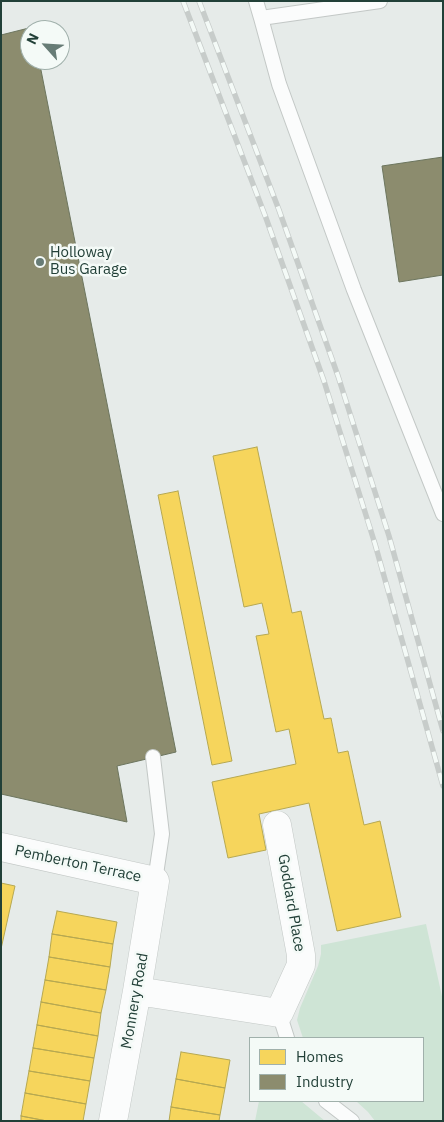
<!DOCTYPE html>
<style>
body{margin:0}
#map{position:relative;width:444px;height:1122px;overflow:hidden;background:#e6ebe9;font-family:"IBM Plex Sans",sans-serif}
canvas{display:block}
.frame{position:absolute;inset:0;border:2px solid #224038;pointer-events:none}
.legend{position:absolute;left:249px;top:1037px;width:175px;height:65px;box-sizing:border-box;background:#f4faf7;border:1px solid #a0b0ab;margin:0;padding:6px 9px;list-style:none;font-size:15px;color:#224038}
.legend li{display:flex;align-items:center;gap:10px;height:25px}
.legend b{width:25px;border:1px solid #a0b0ab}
.north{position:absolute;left:20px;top:20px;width:50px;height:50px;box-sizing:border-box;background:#f4faf7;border:1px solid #a0b0ab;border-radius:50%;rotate:296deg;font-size:14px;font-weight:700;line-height:20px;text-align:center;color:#224038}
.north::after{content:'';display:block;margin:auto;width:18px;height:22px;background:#677c76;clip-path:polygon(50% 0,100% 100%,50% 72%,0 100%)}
</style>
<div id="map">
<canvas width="444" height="1122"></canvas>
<div class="frame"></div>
<ul class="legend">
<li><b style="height:14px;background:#f6d55c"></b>Homes</li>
<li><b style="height:14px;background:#8c8c6e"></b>Industry</li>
</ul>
<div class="north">N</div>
</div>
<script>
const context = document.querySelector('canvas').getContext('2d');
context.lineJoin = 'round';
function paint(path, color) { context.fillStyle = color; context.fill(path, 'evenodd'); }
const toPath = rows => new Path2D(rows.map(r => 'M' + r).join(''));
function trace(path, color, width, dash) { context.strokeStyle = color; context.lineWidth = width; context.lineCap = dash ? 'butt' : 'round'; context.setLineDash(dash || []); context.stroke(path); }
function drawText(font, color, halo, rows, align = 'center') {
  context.font = font + ' "IBM Plex Sans",sans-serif'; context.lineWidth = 5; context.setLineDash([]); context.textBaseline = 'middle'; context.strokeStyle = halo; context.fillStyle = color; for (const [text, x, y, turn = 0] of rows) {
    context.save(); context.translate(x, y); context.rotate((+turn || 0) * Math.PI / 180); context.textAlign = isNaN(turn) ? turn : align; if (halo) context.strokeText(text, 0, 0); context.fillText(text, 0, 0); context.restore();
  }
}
const green = toPath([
 [426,924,443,1001,443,1121,375,1121,368,1112,356,1101,423,1101,423,1038,303,1038,297,1020,300,1008,318,966,321,954,321,945],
 [259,1101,301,1101,325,1121,255,1121]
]);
const homes = toPath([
 [257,447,292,613,301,611,324,719,331,718,338,753,348,751,364,825,380,821,401,917,337,931,309,803,259,814,266,850,228,858,212,782,296,764,289,729,276,732,256,636,269,634,262,603,244,607,213,456,257,447],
 [178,491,232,761,212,765,158,495,178,491],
 [1,883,15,886,1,949,1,883],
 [57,911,117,922,113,944,52,934,57,911],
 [52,934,113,944,110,967,49,957,52,934],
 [49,957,110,967,106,990,45,980,49,957],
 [45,980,106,990,101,1013,41,1002,45,980],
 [41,1002,101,1013,98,1036,37,1025,41,1002],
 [37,1025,98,1036,94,1058,33,1048,37,1025],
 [33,1048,94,1058,90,1081,29,1071,33,1048],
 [181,1052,230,1060,225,1088,176,1079,181,1052],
 [29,1071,90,1081,86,1104,25,1093,29,1071],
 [176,1079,225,1088,220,1115,171,1107,176,1079],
 [25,1093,86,1104,83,1121,47,1121,21,1116,25,1093],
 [171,1107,220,1115,219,1121,169,1121,171,1107],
 [21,1116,47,1121,21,1121,21,1116]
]);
const industry = toPath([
 [33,27,33,30,30,30,30,60,39,60,176,752,117,766,127,822,1,794,1,35,33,27],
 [443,157,443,275,399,282,382,166,443,157]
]);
const service = toPath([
 [256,1,261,18,380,1],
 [261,18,279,84,354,290,443,514],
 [153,757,162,834,155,881],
 [279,1013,287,1038],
 [326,1101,352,1121]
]);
const minor = toPath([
 [1,847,155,881,137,991,113,1121],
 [137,991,279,1013,301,965,301,955,277,825]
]);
const rail = toPath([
 [183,1,266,218,324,381,375,544,443,786],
 [199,1,279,210,338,376,389,536,443,731]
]);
const markers = [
 [40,262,5,"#677c76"]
];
const poiNames = [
 ["Holloway",50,253],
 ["Bus Garage",50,270]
];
const streetNames = [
 ["Pemberton Terrace",78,864,12],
 ["Goddard Place",291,903,80],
 ["Monnery Road",135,1001,-80]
];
paint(green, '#cee4d5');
paint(homes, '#f6d55c');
trace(homes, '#b6a851', 1);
paint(industry, '#8c8c6e');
trace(industry, '#6c755e', 1);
trace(service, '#c3c8c6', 16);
trace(minor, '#c3c8c6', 29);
trace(service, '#fbfcfc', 14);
trace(minor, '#fbfcfc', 28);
trace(rail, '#c7ccca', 5.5);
trace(rail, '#f4faf7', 4, [11]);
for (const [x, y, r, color] of markers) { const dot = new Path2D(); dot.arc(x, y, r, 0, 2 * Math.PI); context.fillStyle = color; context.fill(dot); trace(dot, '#f4faf7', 2); }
drawText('15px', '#224038', '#f4faf7', poiNames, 'left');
drawText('15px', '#224038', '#f4faf7', streetNames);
</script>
